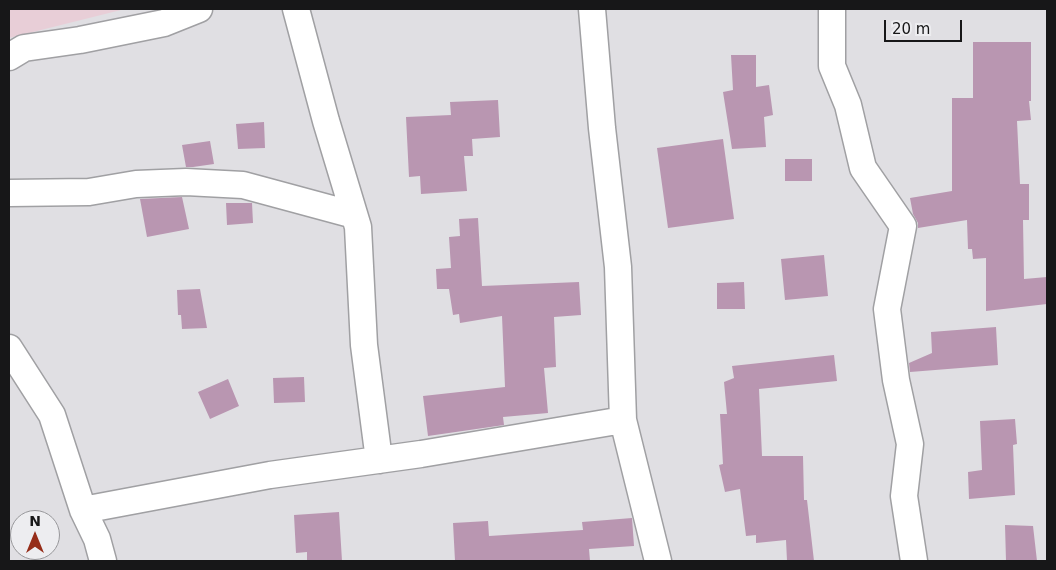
<!DOCTYPE html>
<style>
body{margin:0}
#map{position:relative;width:1056px;height:570px;overflow:hidden;background:#e0dfe3;font-family:"DejaVu Sans",sans-serif}
canvas{display:block}
.frame{position:absolute;inset:0;border:10px solid #171718;pointer-events:none}
.north{position:absolute;left:10px;top:510px;width:50px;height:50px;box-sizing:border-box;background:#ededf0;border:1px solid #97979a;border-radius:50%;rotate:0deg;font-size:14px;font-weight:700;line-height:20px;text-align:center;color:#171718}
.north::after{content:'';display:block;margin:auto;width:18px;height:22px;background:#962d19;clip-path:polygon(50% 0,100% 100%,50% 72%,0 100%)}
.scale{position:absolute;left:884px;top:20px;width:78px;height:22px;box-sizing:border-box;border:2px solid #171718;border-top:0;padding-left:6px;font-size:15px;line-height:18px;white-space:nowrap;color:#171718;-webkit-text-stroke:4px #ededf0;paint-order:stroke}
</style>
<div id="map">
<canvas width="1056" height="570"></canvas>
<div class="frame"></div>
<div class="north">N</div>
<div class="scale">20 m</div>
</div>
<script>
const context = document.querySelector('canvas').getContext('2d');
context.lineJoin = 'round';
function paint(path, color) { context.fillStyle = color; context.fill(path, 'evenodd'); }
const toPath = rows => new Path2D(rows.map(r => 'M' + r).join(''));
function trace(path, color, width, dash) { context.strokeStyle = color; context.lineWidth = width; context.lineCap = dash ? 'butt' : 'round'; context.setLineDash(dash || []); context.stroke(path); }
const industrial = toPath([
 [9,9,125,9,9,38]
]);
const building = toPath([
 [973,42,1031,42,1031,101,1029,101,1031,120,1017,121,1020,184,1029,184,1029,220,1023,220,1024,279,1047,277,1047,304,986,311,986,258,973,259,972,249,968,249,967,220,918,228,918,223,913,214,910,198,952,191,952,98,973,98],
 [731,55,756,55,756,87,769,85,773,115,764,117,766,147,732,149,723,92,733,90],
 [498,100,500,137,472,139,473,156,464,156,467,191,421,194,420,176,409,177,406,117,451,115,450,102],
 [264,122,265,148,238,149,236,124],
 [723,139,734,219,668,228,657,148],
 [210,141,214,164,193,167,186,167,182,145],
 [785,159,812,159,812,181,785,181],
 [182,197,189,229,147,237,140,199],
 [226,203,252,203,253,223,227,225],
 [478,218,482,286,579,282,581,315,554,317,556,367,544,368,548,413,503,417,504,425,428,436,423,396,505,387,502,316,460,323,459,314,453,315,449,289,437,289,436,269,451,268,449,237,460,236,459,219],
 [824,255,828,296,785,300,781,259],
 [744,282,745,309,717,309,717,283],
 [200,289,207,328,182,329,181,315,178,315,177,290],
 [996,327,998,365,910,372,909,363,932,353,931,332],
 [834,355,837,381,759,389,762,456,803,456,804,500,807,500,814,561,787,561,786,540,756,543,756,535,746,536,740,489,725,492,719,465,723,464,720,414,727,414,724,382,734,378,732,366],
 [304,377,305,402,274,403,273,378],
 [228,379,239,406,210,419,198,392],
 [1015,419,1017,444,1013,445,1015,495,969,499,968,472,982,470,980,421],
 [339,512,342,561,307,561,307,552,296,553,294,515],
 [632,518,634,546,589,549,590,561,455,561,453,523,488,521,489,536,583,530,582,522],
 [1005,525,1033,526,1037,561,1006,561]
]);
const street = toPath([
 [296,9,326,121,358,227,364,345,379,460],
 [592,9,602,128,618,267,623,420,658,561],
 [832,9,832,66,848,105,863,168,903,226,887,309,896,380,910,444,904,496,914,561],
 [9,57,24,48,80,40,164,23,199,9],
 [9,193,89,192,136,184,186,182,243,185,354,215],
 [9,348,52,415,83,510,97,539,103,561],
 [83,510,270,475,421,454,623,420]
]);
paint(industrial, '#e8ced7');
paint(building, '#b996b1');
trace(street, '#a0a0a3', 29);
trace(street, '#fff', 26);
</script>
